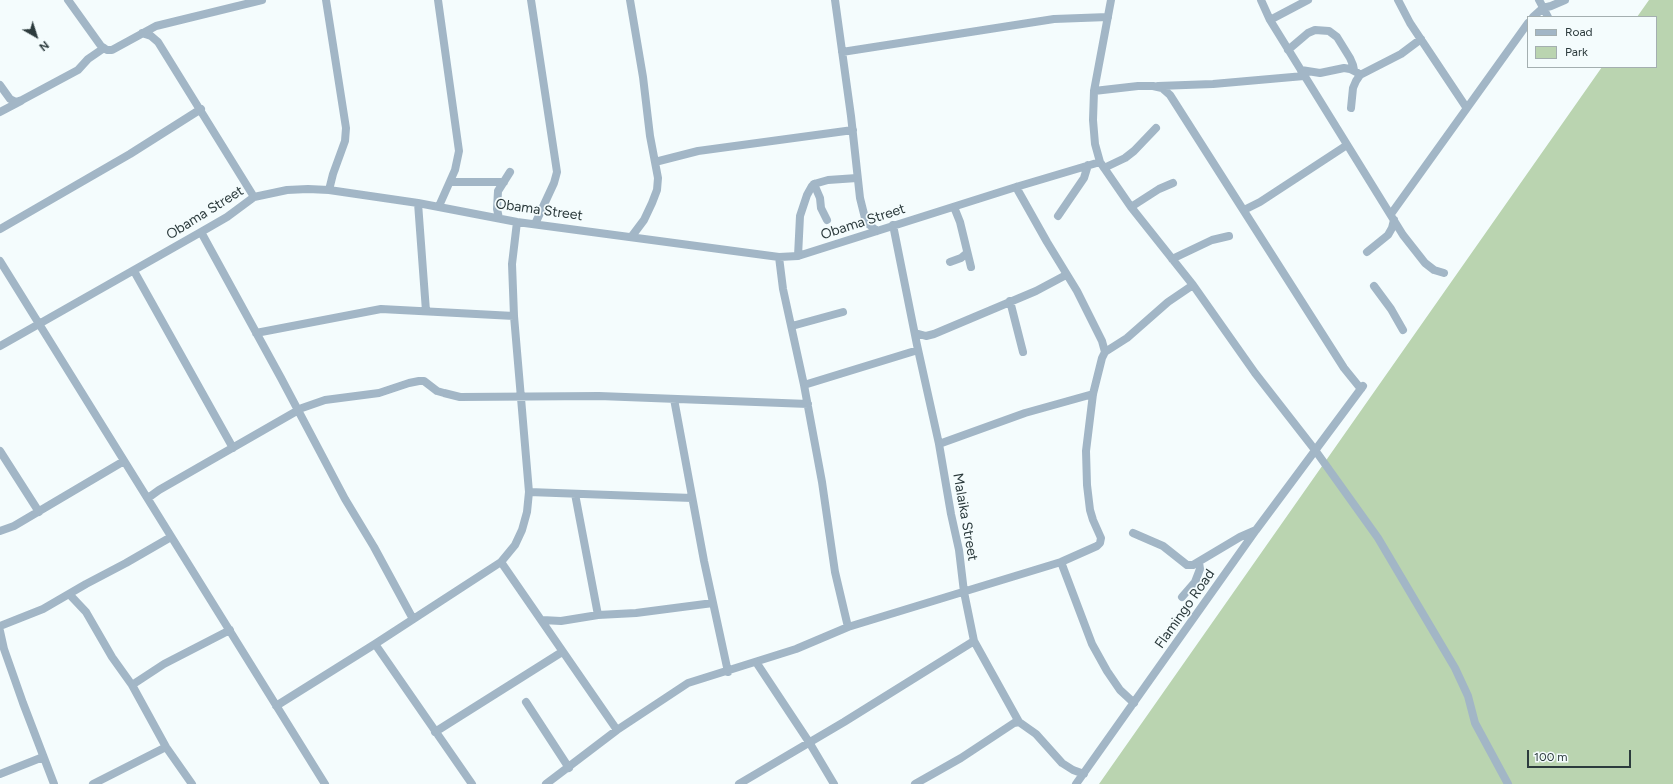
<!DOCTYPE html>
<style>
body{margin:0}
#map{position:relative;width:1673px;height:784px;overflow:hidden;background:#f4fcfd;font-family:Figtree,sans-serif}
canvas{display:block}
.legend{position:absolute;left:1527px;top:16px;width:130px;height:52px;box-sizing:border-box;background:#f4fcfd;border:1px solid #a4afb0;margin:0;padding:5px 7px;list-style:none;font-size:12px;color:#2c3b3d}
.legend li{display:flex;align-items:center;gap:8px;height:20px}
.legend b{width:20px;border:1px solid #a4afb0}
.north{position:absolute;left:16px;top:16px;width:40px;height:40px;-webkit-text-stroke:3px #f4fcfd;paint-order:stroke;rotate:141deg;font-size:11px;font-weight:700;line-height:16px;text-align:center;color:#2c3b3d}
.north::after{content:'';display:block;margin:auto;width:14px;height:18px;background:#2c3b3d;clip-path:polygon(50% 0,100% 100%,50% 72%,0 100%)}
.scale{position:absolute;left:1527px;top:750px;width:104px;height:18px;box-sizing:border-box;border:2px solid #2c3b3d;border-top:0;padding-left:5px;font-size:12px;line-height:14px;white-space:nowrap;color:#2c3b3d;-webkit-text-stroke:3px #f4fcfd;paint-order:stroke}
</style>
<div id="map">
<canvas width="1673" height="784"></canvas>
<ul class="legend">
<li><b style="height:5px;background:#a2b6c6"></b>Road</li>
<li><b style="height:11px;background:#bad4b0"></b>Park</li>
</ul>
<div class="north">N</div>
<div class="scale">100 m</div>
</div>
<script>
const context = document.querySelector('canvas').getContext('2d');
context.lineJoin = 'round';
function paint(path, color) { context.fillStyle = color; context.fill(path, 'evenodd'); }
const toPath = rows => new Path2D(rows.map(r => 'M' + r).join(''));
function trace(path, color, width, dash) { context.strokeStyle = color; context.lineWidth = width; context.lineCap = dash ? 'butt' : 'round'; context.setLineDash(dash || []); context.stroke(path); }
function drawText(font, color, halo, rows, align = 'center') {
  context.font = font + ' Figtree,sans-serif'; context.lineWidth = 3.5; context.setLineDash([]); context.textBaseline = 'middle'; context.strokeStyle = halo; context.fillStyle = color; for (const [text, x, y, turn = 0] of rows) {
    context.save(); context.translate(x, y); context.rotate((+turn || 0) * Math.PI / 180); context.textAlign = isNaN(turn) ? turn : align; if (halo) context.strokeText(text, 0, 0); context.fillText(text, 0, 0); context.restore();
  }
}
const green = toPath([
 [1649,0,1673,0,1673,784,1099,784,1602,67,1656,67,1656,17,1637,17]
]);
const minor = toPath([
 [68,0,101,46,107,50,112,50,156,26,262,0],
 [326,0,346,128,345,141,333,174,329,190],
 [438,0,459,151,455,170,439,206],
 [531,0,557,172,554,183,535,224],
 [630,0,643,77,650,136,658,178,657,190,652,203,644,220,632,236],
 [835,0,851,116,860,198,866,222,877,231],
 [1111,0,1094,91,1093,120,1095,144,1100,162,1131,207,1193,285,1255,373,1315,450,1378,538,1455,668,1468,696,1475,723,1508,784],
 [1261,0,1270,20,1403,235,1425,263,1434,270,1444,273],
 [1398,0,1410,23,1466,107],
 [1539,0,1548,17],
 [1533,17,1543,8,1551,6,1565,0],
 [1270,20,1308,0],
 [142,33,151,36,158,42,254,197],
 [1288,50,1308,33,1315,30,1329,31,1337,37,1350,58,1353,65,1354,70],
 [842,52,1054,19,1108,17],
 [1301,70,1320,73,1344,68,1350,69,1358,73],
 [0,85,10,99,16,102,22,100,78,70,88,59,104,48],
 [1158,86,1213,84,1304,76],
 [1094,91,1138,86,1153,86,1162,88,1170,95,1344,368,1361,389],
 [1351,108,1353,88,1356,81,1360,75,1401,54,1421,39],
 [0,112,21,101],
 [655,162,698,151,853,130],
 [1104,168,1125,158,1134,151,1156,128],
 [450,182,504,182],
 [814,184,820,198,821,208,827,220],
 [1016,187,1047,242,1077,291,1102,341,1105,352],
 [418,203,426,311],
 [954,207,960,222,971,267],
 [1131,207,1159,189,1173,183],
 [1244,210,1260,202,1347,145],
 [1391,214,1528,23],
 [1058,216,1084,178,1088,165],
 [499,218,497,209,498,191,510,172],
 [893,225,917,345,939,444,951,514,959,550,964,592,974,641,1019,722,1036,734,1062,763,1073,770,1084,774],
 [0,229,130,154,201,109],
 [201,232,281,378,345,499,374,547,413,619],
 [1367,252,1388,235,1392,228,1394,220],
 [798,256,800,216,807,195,812,186,814,184,828,180,857,178],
 [779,257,783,289,804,385,822,482,835,572,848,627],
 [1172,259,1212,240,1229,236],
 [0,261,325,784],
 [950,262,961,258,967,253],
 [134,271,233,448],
 [1374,286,1391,309,1403,330],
 [1010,301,1023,352],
 [792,326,843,312],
 [256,333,381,309,514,316],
 [915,333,926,336,934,334,1036,291,1066,275],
 [0,346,201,232,227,217,254,197,287,190,308,189,329,190,418,203,517,222,779,257,798,256,1016,187,1100,162],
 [804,385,918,350],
 [674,399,704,561,728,672],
 [939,444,1025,413,1093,394],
 [0,451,39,512],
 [529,492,692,498],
 [575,494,598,615],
 [148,498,159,490,302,408,325,400,379,393,409,383,419,381,424,381,437,391,444,393,460,397,599,396,808,404],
 [0,531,14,526,124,461],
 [1133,533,1163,546,1187,565,1193,565,1240,537,1256,530],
 [501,562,617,730],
 [1061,562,1092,644,1107,671,1120,690,1134,703],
 [70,595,86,612,112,657,132,685,166,747,192,784],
 [1182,597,1195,582,1200,569,1199,562],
 [542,620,561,621,598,615,636,613,713,603],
 [0,626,43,609,86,584,126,563,171,537],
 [0,631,4,649,23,703,54,784],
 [375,644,472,784],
 [756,662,809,742,834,784],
 [132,685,164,664,230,630],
 [526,702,569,768],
 [276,706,375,644,501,562,515,545,522,530,527,512,529,492,514,316,512,264,517,222],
 [435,732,562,652],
 [0,774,43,757],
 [93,784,166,747],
 [546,784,617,730,688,683,796,649,848,627,1061,562,1097,546,1100,543,1101,538,1093,520,1090,510,1087,485,1086,451,1093,394,1102,358,1105,352,1127,338,1168,302,1193,285],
 [739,784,844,722,974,641],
 [915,784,961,758,1014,723,1019,722],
 [1076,784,1256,530,1363,386]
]);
const streetNames = [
 ["Obama Street",539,210,8],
 ["Obama Street",205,213,-32],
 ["Obama Street",863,222,-18],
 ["Malaika Street",965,517,80],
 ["Flamingo Road",1185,609,-55]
];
paint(green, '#bad4b0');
trace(minor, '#a2b6c6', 8);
drawText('14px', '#2c3b3d', '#f4fcfd', streetNames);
</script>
